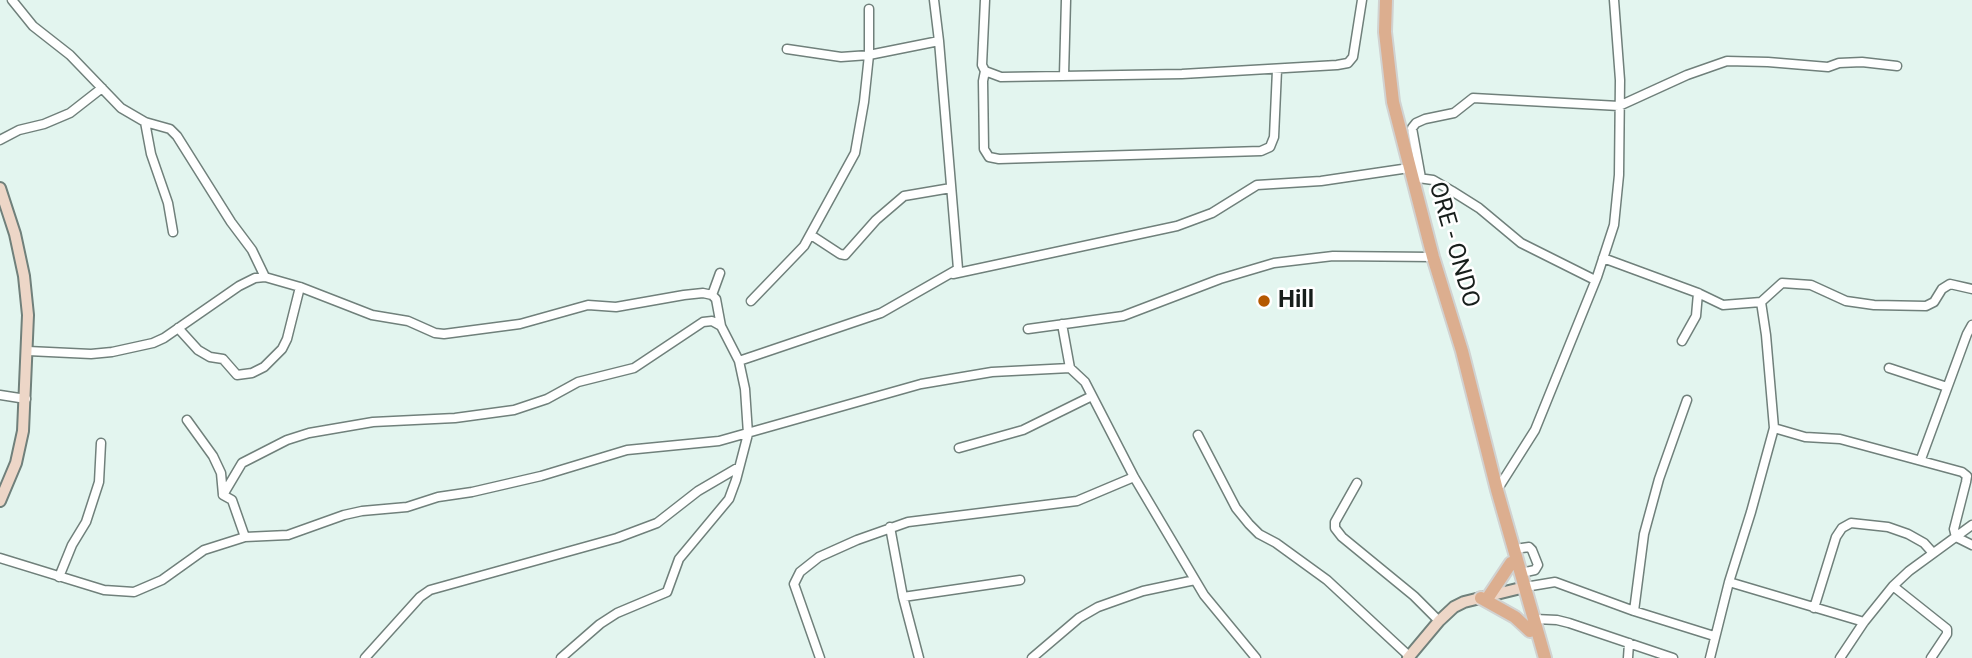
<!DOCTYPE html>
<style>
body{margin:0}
canvas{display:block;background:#e3f5ef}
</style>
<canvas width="1972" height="658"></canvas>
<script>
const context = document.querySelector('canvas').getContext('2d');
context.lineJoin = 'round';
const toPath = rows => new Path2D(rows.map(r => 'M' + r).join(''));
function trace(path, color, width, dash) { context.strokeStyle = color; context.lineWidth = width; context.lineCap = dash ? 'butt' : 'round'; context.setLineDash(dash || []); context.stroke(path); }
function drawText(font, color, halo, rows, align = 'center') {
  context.font = font + ' Roboto,sans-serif'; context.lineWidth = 5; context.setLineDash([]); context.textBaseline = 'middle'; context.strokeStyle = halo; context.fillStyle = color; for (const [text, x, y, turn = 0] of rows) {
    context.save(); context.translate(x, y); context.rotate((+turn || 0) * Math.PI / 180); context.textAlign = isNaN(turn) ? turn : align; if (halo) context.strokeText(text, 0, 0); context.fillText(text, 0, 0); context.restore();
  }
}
const street = toPath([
 [12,0,33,26,70,55,121,108,145,122,170,129,177,136,231,222,252,250,265,277],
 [985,0,982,65,985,71,983,81,984,149,989,157,999,159,1261,151,1270,147,1274,137,1277,70],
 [787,49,841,57,869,55,939,41],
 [985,71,1001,77,1182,74,1337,65,1348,63,1353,57,1362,0],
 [1064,75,1066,0],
 [145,122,151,154,168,203,173,232],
 [0,140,19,130,44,124,70,113,102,88],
 [1418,178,1433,180,1452,191,1479,208,1521,243,1595,280],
 [1421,178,1412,128,1416,123,1425,119,1454,113,1473,98,1619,106,1687,75,1727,61,1768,62,1828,67,1839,63,1862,62,1897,66],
 [811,235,840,254,845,255,876,220,904,196,951,188],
 [1603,258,1698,293,1723,305,1761,302],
 [953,274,1177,226,1212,213,1257,185,1321,181,1409,168],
 [712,295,720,273],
 [751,301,804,246,855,153,864,102,869,55,869,9],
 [1062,324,1070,368],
 [178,328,198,350,210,357,223,359,237,375,252,373,264,367,282,349,287,339,300,287],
 [1028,329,1123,316,1220,279,1274,263,1333,256,1433,257],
 [1682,341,1696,316,1698,293],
 [28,351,91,354,112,352,153,343,164,338,239,286,255,278,265,277,300,287,372,315,408,321,435,333,444,334,520,324,588,305,616,307,684,295,703,293,712,295,716,299,721,326,739,361,745,389,748,434,736,480,729,499,679,559,667,592,617,613,600,624,561,658],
 [739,361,881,313,958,269,939,41,934,0],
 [1889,368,1947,387],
 [0,395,26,399],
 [187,420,213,456,221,473,223,495,232,500,245,537],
 [1774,428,1805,437,1840,439,1962,472,1967,476,1966,482,1954,529,1956,537],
 [1198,435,1236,508,1249,524,1259,534,1276,543,1327,580,1410,657],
 [959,448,1023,430,1092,396],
 [1921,459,1967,334,1972,325],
 [1357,483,1335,522,1335,528,1342,537,1414,596,1439,621],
 [1497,490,1535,430,1597,277,1614,225,1619,175,1620,80,1614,0],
 [223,495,242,463,287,440,309,433,373,422,455,418,514,410,547,399,578,382,634,368,703,322,712,321,721,326],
 [890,527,903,597,919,658],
 [1956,537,1972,545],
 [1515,549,1529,547,1532,550,1538,565,1535,570,1521,573],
 [0,558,104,590,134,592,162,580,204,550,245,537,288,535,344,515,362,511,407,507,438,497,472,492,541,476,627,450,719,441,921,384,992,372,1070,368,1085,382,1134,477,1204,595,1256,658],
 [59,577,72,545,86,522,99,482,101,443],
 [1729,582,1864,622],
 [1893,586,1947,629,1947,634,1931,658],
 [1525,587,1555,582,1634,611,1714,636],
 [903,597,1020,580],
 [1814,608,1836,537,1842,528,1851,523,1888,527,1908,534,1924,543,1933,553],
 [1634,611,1644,534,1659,479,1687,400],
 [1535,619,1557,620,1569,623,1673,658],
 [365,658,420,597,430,590,617,538,657,523,698,491,739,467],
 [820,658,794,584,800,572,819,557,857,540,908,522,1077,501,1134,477],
 [1032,658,1079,618,1098,607,1143,591,1195,580],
 [1628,658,1629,643],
 [1710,658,1729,582,1751,512,1774,428,1766,335,1761,302,1782,283,1811,285,1846,301,1874,305,1926,306,1934,302,1942,289,1950,284,1972,289],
 [1840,658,1864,622,1893,586,1909,571,1972,525]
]);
const secondary = toPath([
 [0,188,15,234,24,276,28,315,23,431,16,463,0,501],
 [1408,658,1439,621,1454,607,1464,602,1525,587]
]);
const primary = toPath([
 [1386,0,1385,32,1393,102,1433,257,1462,351,1497,490,1545,658],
 [1489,596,1511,563],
 [1481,598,1515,617,1530,631]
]);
const markers = [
 [1264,301,7,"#b45800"]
];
const streetNames = [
 ["ORE - ONDO",1453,245,74]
];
const poiNames = [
 ["Hill",1278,301]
];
trace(street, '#70807b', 11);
trace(secondary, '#70807b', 14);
trace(primary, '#d1d2d1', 16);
trace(street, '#fff', 8);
trace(secondary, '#edd6c7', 10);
trace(primary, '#dcae8f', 12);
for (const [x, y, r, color] of markers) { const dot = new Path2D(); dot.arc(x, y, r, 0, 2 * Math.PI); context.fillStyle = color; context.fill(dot); trace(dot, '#fff', 2.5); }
drawText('24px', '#171e1b', '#fff', streetNames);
drawText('bold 24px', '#171e1b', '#fff', poiNames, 'left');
</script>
